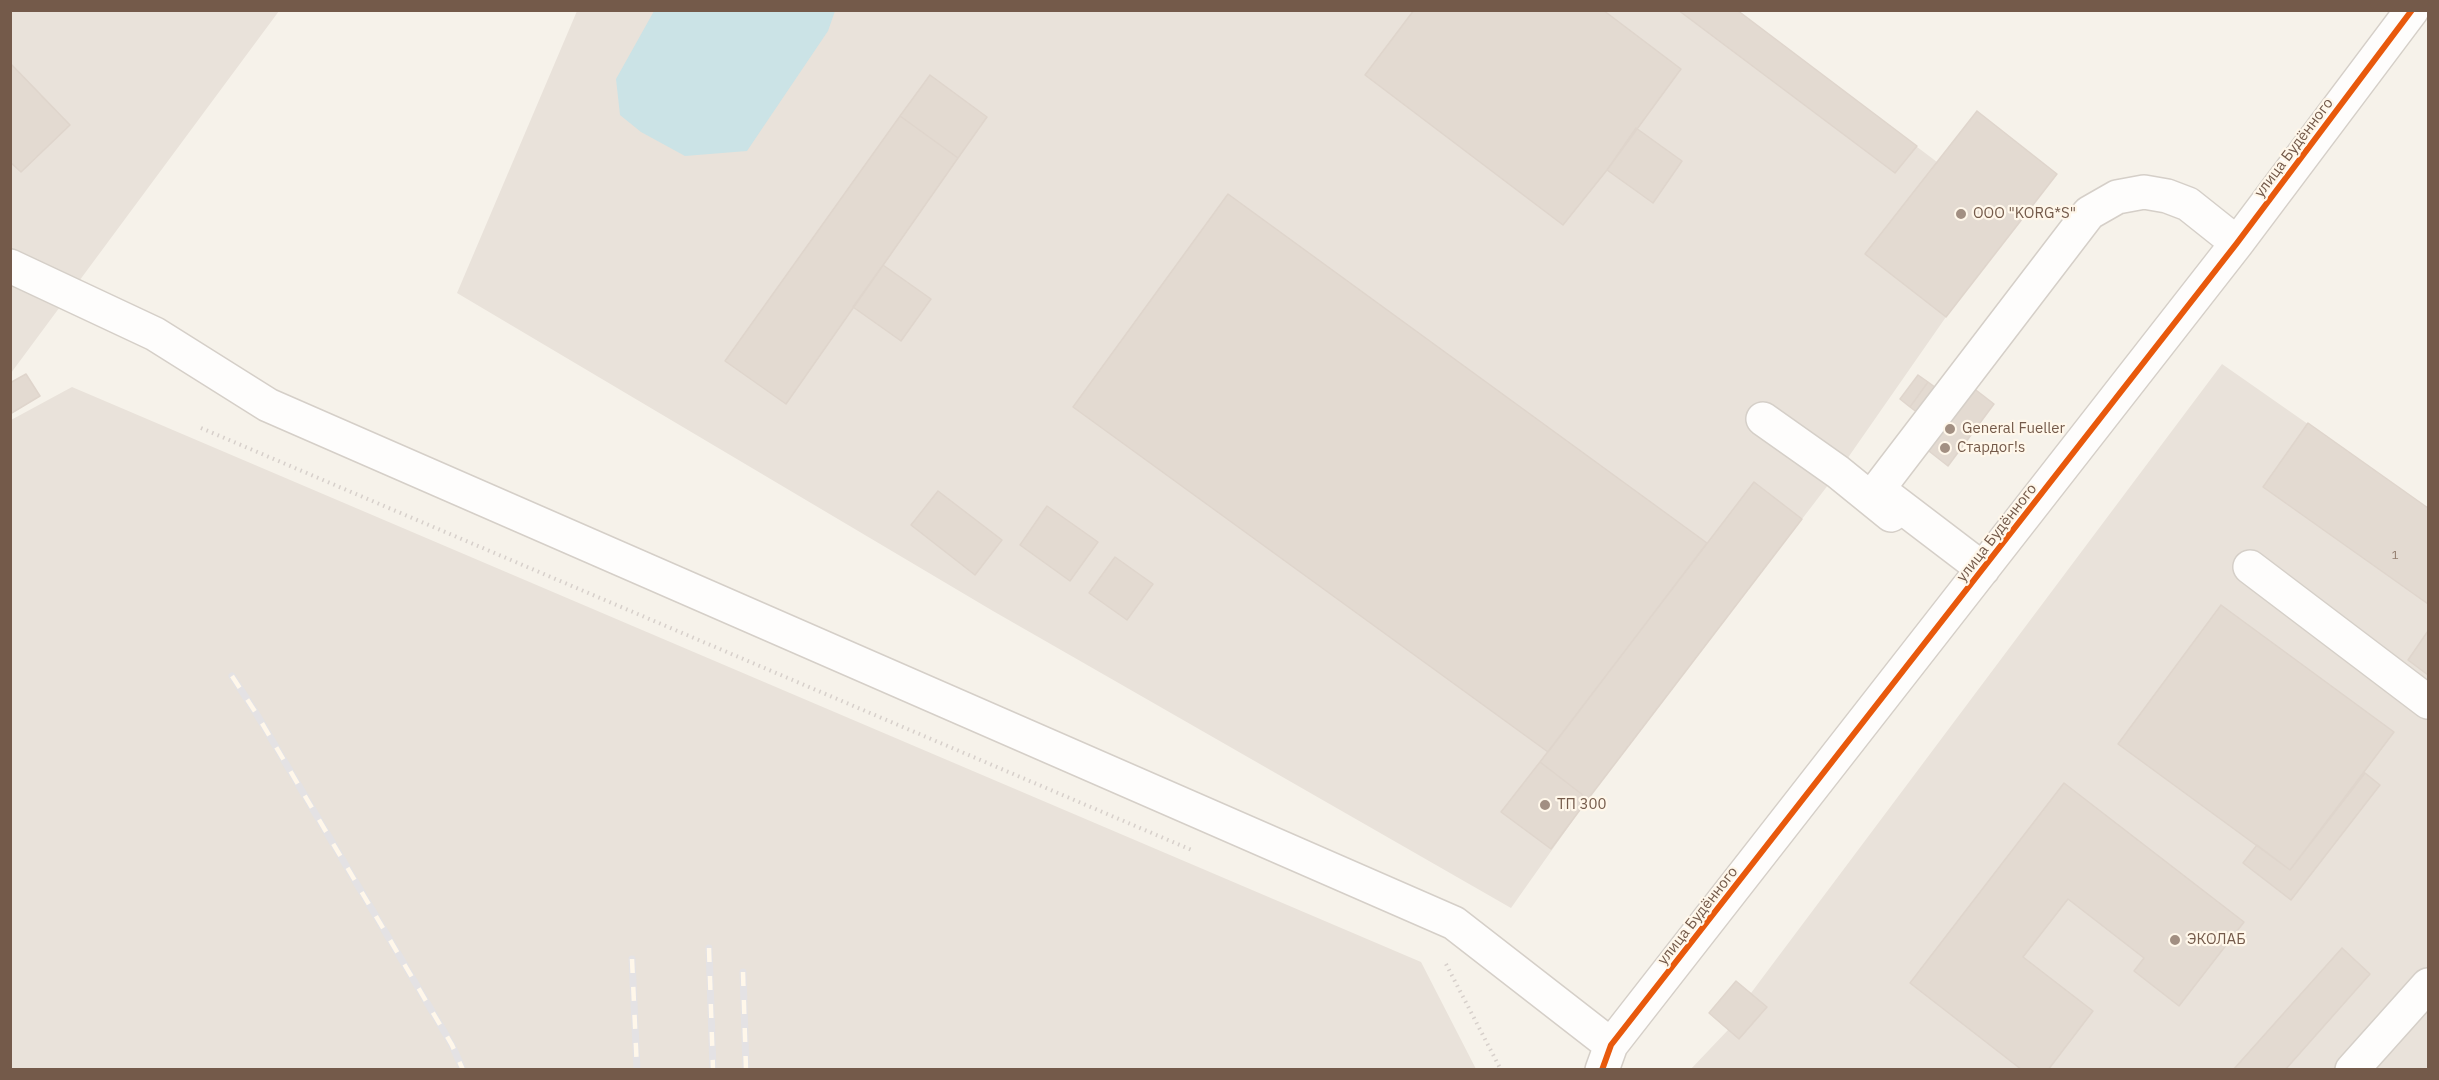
<!DOCTYPE html>
<meta charset="utf-8">
<style>
body{margin:0}
#map{position:relative;width:2439px;height:1080px;overflow:hidden;background:#f6f2ea;font-family:"IBM Plex Sans",sans-serif}
canvas{display:block}
.frame{position:absolute;inset:0;border:12px solid #745a4a;pointer-events:none}
</style>
<div id="map">
<canvas width="2439" height="1080"></canvas>
<div class="frame"></div>
</div>
<script>
const context = document.querySelector('canvas').getContext('2d');
context.lineJoin = 'round';
function paint(path, color) { context.fillStyle = color; context.fill(path, 'evenodd'); }
const toPath = rows => new Path2D(rows.map(r => 'M' + r).join(''));
function trace(path, color, width, dash) { context.strokeStyle = color; context.lineWidth = width; context.lineCap = dash ? 'butt' : 'round'; context.setLineDash(dash || []); context.stroke(path); }
function drawText(font, color, halo, rows, align = 'center') {
  context.font = font + ' "IBM Plex Sans",sans-serif'; context.lineWidth = 4.5; context.setLineDash([]); context.textBaseline = 'middle'; context.strokeStyle = halo; context.fillStyle = color; for (const [text, x, y, turn = 0] of rows) {
    context.save(); context.translate(x, y); context.rotate((+turn || 0) * Math.PI / 180); context.textAlign = isNaN(turn) ? turn : align; if (halo) context.strokeText(text, 0, 0); context.fillText(text, 0, 0); context.restore();
  }
}
const industrial = toPath([
 [11,11,279,11,11,373],
 [577,11,1737,11,1937,162,1977,111,2057,174,1948,314,1838,472,1588,799,1511,908,993,611,457,293],
 [2222,364,2428,508,2428,1069,1690,1070,1728,1030,1709,1013,1736,981,1751,993],
 [72,387,1421,962,1476,1069,11,1069,11,420]
]);
const water = toPath([
 [654,11,654,10,835,11,828,31,747,151,685,156,641,132,620,115,616,79]
]);
const building = toPath([
 [1414,10,1603,10,1681,69,1607,170,1563,225,1365,75,1414,10],
 [1678,10,1737,10,1917,146,1895,173,1678,10],
 [10,63,70,125,21,172,10,162,10,63],
 [930,75,987,117,958,158,900,116,930,75],
 [1977,111,2057,174,1946,317,1865,254,1977,111],
 [900,116,958,158,786,404,725,361,900,116],
 [1636,128,1682,161,1653,203,1607,170,1636,128],
 [1228,194,1707,543,1548,752,1073,407,1228,194],
 [883,265,931,299,901,341,853,307,883,265],
 [26,374,40,396,10,414,10,383,26,374],
 [1918,375,1928,382,1910,407,1900,399,1918,375],
 [1928,382,1959,405,1972,387,1994,404,1948,466,1925,448,1939,429,1910,407,1928,382],
 [2308,423,2428,508,2428,604,2263,487,2308,423],
 [1754,482,1802,519,1588,799,1540,762,1754,482],
 [938,491,1002,540,975,575,911,525,938,491],
 [1047,506,1098,542,1070,581,1020,545,1047,506],
 [1115,557,1153,584,1127,620,1089,593,1115,557],
 [2221,605,2394,732,2290,870,2118,744,2221,605],
 [2428,631,2428,675,2408,660,2428,631],
 [1540,762,1588,799,1551,849,1501,812,1540,762],
 [2365,773,2380,785,2291,900,2243,863,2257,845,2290,870,2365,773],
 [2064,783,2244,922,2179,1006,2134,971,2144,958,2068,899,2023,957,2093,1011,2048,1070,2022,1070,1910,983,2064,783],
 [2342,948,2370,974,2285,1070,2233,1070,2342,948],
 [1736,981,1767,1007,1739,1039,1709,1013,1736,981]
]);
const path = toPath([
 [201,428,1194,851],
 [1446,964,1501,1070]
]);
const minor = toPath([
 [10,266,155,334,268,405,1454,923,1611,1045],
 [1763,419,1838,472,1891,515],
 [2250,567,2428,702],
 [1983,569,1878,489,2089,213,2117,197,2144,192,2167,196,2188,204,2237,243],
 [1602,1070,1611,1045,2237,243,2412,10],
 [2352,1070,2428,985]
]);
const rail = toPath([
 [232,676,256,713,452,1045,463,1070],
 [709,948,713,1070],
 [632,959,637,1070],
 [743,972,746,1070]
]);
const cycleway = toPath([
 [1602,1070,1611,1045,2237,243,2412,10]
]);
const markers = [
 [1961,214,6,"#a28f82"],
 [1950,429,6,"#a28f82"],
 [1945,448,6,"#a28f82"],
 [1545,805,6,"#a28f82"],
 [2175,940,6,"#a28f82"]
];
const numberNames = [
 ["1",2395,556]
];
const streetNames = [
 ["улица Будённого",2294,148,-53],
 ["улица Будённого",1997,533,-52],
 ["улица Будённого",1698,916,-52]
];
const poiNames = [
 ["ООО \"KORG*S\"",1973,214],
 ["General Fueller",1962,429],
 ["Стардог!s",1957,448],
 ["ТП 300",1557,805],
 ["ЭКОЛАБ",2187,940]
];
paint(industrial, '#e9e2da');
paint(water, '#cbe3e6');
paint(building, '#e3dad1');
trace(building, '#dfd5cc', 1.5);
trace(minor, '#d5cfc8', 36);
trace(path, '#d7d0cb', 4, [1.5, 4.5]);
trace(minor, '#fefdfc', 33);
trace(rail, '#e4e2e4', 7);
trace(rail, '#fff7ea', 4.5, [14]);
trace(cycleway, '#e8590c', 6);
for (const [x, y, r, color] of markers) { const dot = new Path2D(); dot.arc(x, y, r, 0, 2 * Math.PI); context.fillStyle = color; context.fill(dot); trace(dot, '#fff7ea', 2); }
drawText('12px', '#927c6e', null, numberNames);
drawText('15px', '#745a4a', '#fff7ea', streetNames);
drawText('15px', '#745a4a', '#fff7ea', poiNames, 'left');
</script>
